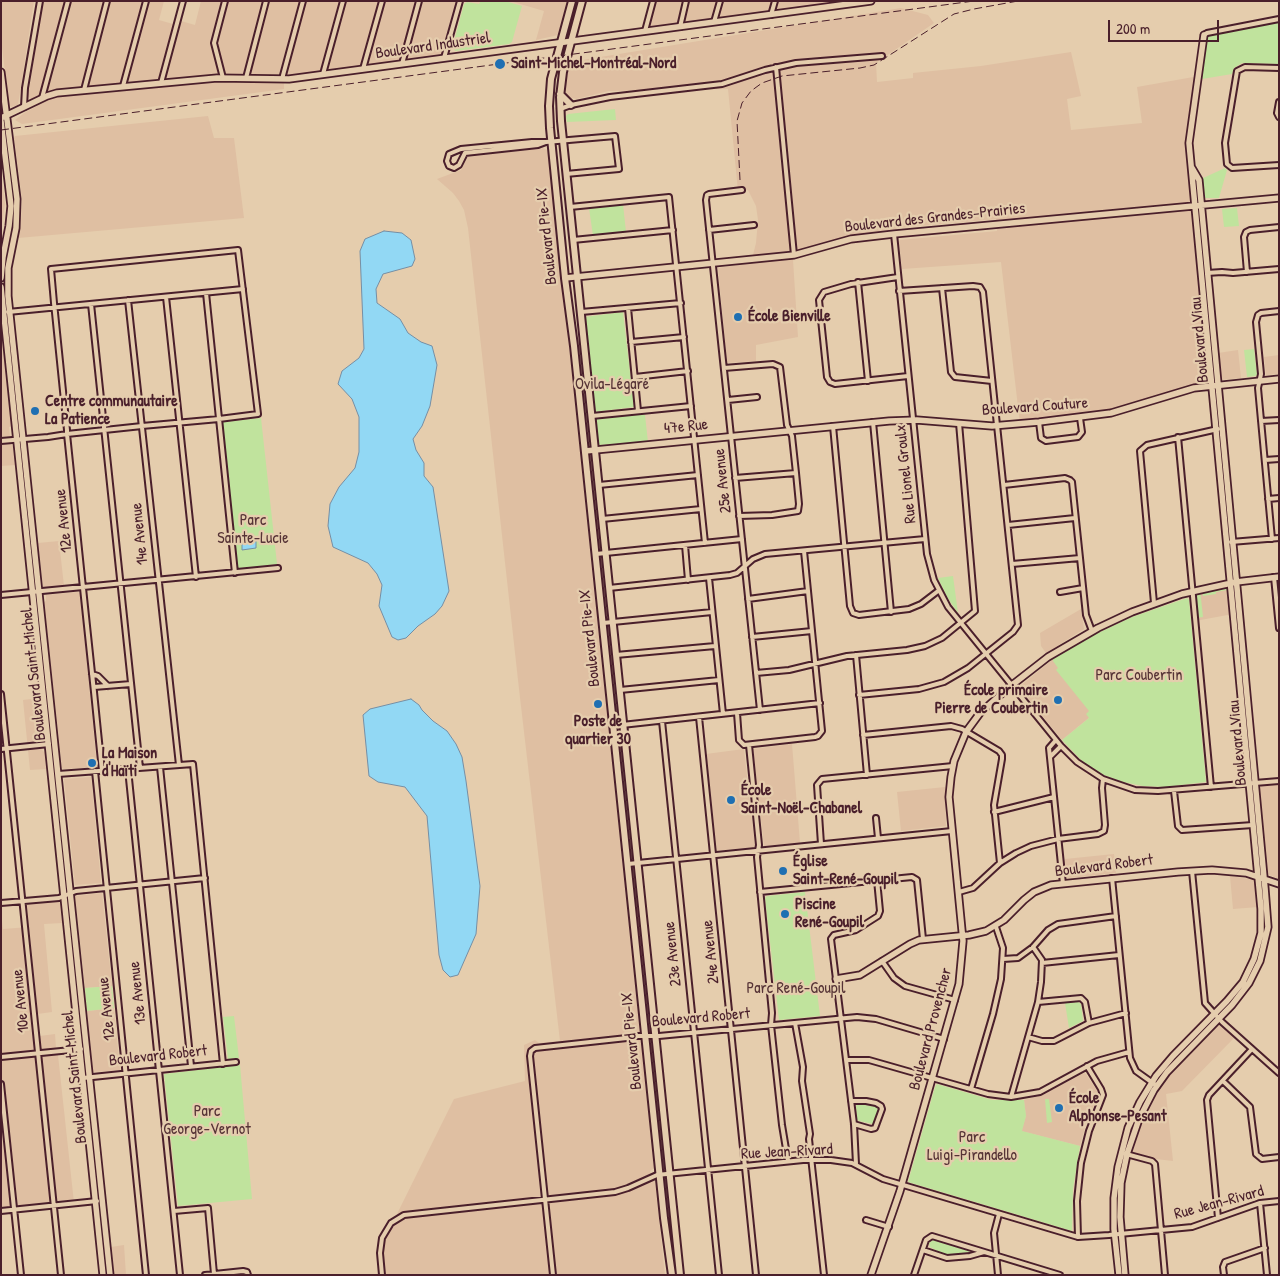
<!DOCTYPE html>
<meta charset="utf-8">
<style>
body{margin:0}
#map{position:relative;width:1280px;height:1276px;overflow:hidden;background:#e5cdad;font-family:"Patrick Hand",sans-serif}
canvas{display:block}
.frame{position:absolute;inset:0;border:2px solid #4a1f2b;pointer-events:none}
.scale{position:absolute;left:1108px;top:20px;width:111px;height:22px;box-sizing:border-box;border:2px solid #4a1f2b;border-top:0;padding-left:6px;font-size:15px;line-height:18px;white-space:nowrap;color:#4a1f2b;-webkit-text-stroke:4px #e5cdad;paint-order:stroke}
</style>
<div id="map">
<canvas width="1280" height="1276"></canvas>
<div class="frame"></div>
<div class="scale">200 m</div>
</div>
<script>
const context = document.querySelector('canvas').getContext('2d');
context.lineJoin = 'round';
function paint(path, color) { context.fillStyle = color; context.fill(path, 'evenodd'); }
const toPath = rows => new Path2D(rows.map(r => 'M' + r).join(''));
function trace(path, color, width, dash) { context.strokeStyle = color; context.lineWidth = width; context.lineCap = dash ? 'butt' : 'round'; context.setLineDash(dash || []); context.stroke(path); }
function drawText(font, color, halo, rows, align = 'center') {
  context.font = font + ' "Patrick Hand",sans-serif'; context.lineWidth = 4.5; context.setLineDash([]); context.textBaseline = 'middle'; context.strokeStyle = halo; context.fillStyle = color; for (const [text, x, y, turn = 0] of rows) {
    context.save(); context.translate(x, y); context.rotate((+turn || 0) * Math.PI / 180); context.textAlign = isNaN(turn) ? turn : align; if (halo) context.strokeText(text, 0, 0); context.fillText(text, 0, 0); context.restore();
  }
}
const built = toPath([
 [1,1,34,1,18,105,11,107,9,105,1,39],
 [43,1,164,1,159,20,173,24,181,21,195,25,201,1,460,1,444,58,284,81,284,89,22,124,15,120,24,113,37,106,28,96],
 [510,1,567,1,558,35,536,40,544,11],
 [656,1,844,1,649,27],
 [901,8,928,15,934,23,876,63,877,82,913,78,913,73,981,66,1071,52,1081,96,1067,99,1071,130,1142,123,1137,87,1199,76,1190,133,1212,386,1094,416,1020,424,1001,262,902,269,899,242,900,240,997,231,996,219,897,228,894,234,873,235,795,255,793,260,798,337,756,345,756,361,727,363,718,268,751,263,756,243,758,220,756,206,748,190,738,191,728,89,609,91,576,99,568,97,565,90,570,62],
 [208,116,214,138,234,138,244,218,18,238,21,220,22,200,14,138,15,136],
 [543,148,547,150,549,156,565,306,654,1168,650,1171,652,1181,655,1181,665,1275,382,1275,380,1259,383,1235,394,1220,454,1099,525,1081,524,1045,535,1040,539,1043,560,1041,519,689,468,228,464,210,459,201,453,193,437,179,461,170,468,157],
 [1,171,5,204,1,231],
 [1,327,12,426,9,427,10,436,1,437],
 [1238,350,1241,378,1221,380,1218,353],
 [1279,355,1279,374,1266,375,1264,357],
 [10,444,13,446,15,465,1,466,1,445],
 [59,541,64,586,46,588,43,587,38,543],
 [1230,583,1233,614,1195,621,1193,591],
 [78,592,80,593,97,767,64,769,62,768,44,602,46,601,46,595],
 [1081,609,1084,629,1046,653,1041,646,1040,633],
 [1053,659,1096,712,1062,740,1019,687],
 [39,698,43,739,41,742,41,749,45,753,46,769,30,770,23,700],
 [792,744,800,843,764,846,753,749],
 [744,749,755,847,717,851,706,754],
 [91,777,101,883,75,885,64,779],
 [1279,785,1279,879,1267,874,1259,789,1261,786],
 [945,787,946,826,901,831,897,792],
 [1114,854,1116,873,1068,878,1066,877,1065,859],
 [1230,876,1255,880,1258,907,1233,909],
 [102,893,112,986,85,988,75,896],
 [58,901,60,903,62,923,44,924,52,1012,30,1015,32,1037,55,1034,56,1048,53,1049,54,1055,58,1055,74,1203,1,1208,1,913,3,929,29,927,27,905,28,904],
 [114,1008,120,1070,93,1072,87,1011],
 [1216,1025,1219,1025,1234,1038,1182,1091,1166,1094,1173,1161,1156,1159,1132,1152,1131,1149,1142,1121,1160,1087,1176,1066],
 [1084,1073,1086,1074,1099,1094,1086,1123,1080,1146,1021,1131,1026,1116,1024,1100,1043,1095],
 [124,1245,126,1275,114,1275,111,1247]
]);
const green = toPath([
 [481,1,505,1,522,6,512,42,509,44,455,51,453,45,464,4,467,2,479,4],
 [1279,22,1279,64,1242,63,1234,68,1232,74,1202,79,1207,39,1208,36],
 [615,109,616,120,567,122,566,116,568,114],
 [1225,168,1227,170,1219,198,1204,198,1201,179],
 [623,204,626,232,593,236,589,208],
 [1237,208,1239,226,1224,227,1222,209],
 [623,312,634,407,595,412,584,317],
 [1254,349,1257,375,1255,376,1247,377,1244,350],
 [639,414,645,415,648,442,598,445,596,419],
 [261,418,277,564,239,569,236,567,222,424,224,422],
 [953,576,958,613,947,597,938,578],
 [1230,583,1233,614,1230,615,1227,590,1216,592,1216,594,1203,596,1202,589],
 [1200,589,1203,617,1195,618,1193,591],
 [1187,598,1189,600,1206,782,1165,787,1143,786,1123,782,1104,775,1082,761,1062,740,1089,718,1086,714,1089,711,1056,670,1058,668,1053,661,1053,659,1094,635,1132,617],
 [805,892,820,1016,779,1020,765,898,767,896],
 [112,986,114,1008,87,1011,85,988],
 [1078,1002,1081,1004,1083,1021,1069,1028,1065,1003],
 [234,1016,239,1058,228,1059,223,1017],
 [240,1065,252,1199,178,1206,164,1074],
 [937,1084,992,1100,1024,1100,1026,1116,1022,1131,1080,1146,1073,1189,1072,1231,908,1182,935,1087],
 [1045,1099,1049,1099,1052,1122,1047,1123],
 [858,1104,877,1107,878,1111,873,1124,859,1121,857,1119,856,1106],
 [933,1240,971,1252,947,1255,941,1253,930,1247,929,1243]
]);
const water = toPath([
 [384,231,402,233,411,240,415,259,412,266,383,274,376,289,377,303,400,319,408,333,421,342,432,346,437,365,430,406,422,426,413,439,416,450,424,463,424,476,433,487,449,591,442,606,435,614,418,626,406,638,398,640,392,637,379,606,382,585,377,574,368,563,333,547,328,526,330,504,339,487,355,468,359,452,359,417,352,399,338,384,342,371,359,358,364,349,360,251,365,239,384,231],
 [256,541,256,548,242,550,242,542,256,541],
 [411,699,419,705,422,710,433,721,447,731,456,744,462,757,466,781,480,886,476,934,458,975,450,977,443,970,439,955,427,816,405,787,378,782,369,776,363,715,370,709,411,699]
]);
const street = toPath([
 [771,15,775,1],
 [714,22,720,1],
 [680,27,686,1],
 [645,31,653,1],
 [1204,35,1207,33,1279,19],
 [444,58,460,1],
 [402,64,419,1],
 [776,67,794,255],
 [1279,68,1245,67,1237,71,1225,143,1227,164,1232,168,1279,165],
 [363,69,382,1],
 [323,74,343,1],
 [223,78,214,43,225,1],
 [246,78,266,1],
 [282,79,303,1],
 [161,83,183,1],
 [123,86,146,1],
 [84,90,107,1],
 [42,98,68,1],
 [1279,102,1277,113,1279,117],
 [24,107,25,88,40,1],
 [560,109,571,105,610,97,722,84,765,70,796,63,882,56],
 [546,142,538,145,465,153,459,165,454,168,449,166,447,161,449,154,461,149,532,142,546,142,615,136,619,169,566,174],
 [742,190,709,194,707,195,706,200,760,710],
 [570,207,669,197,705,543],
 [709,230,754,225],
 [894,234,927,554,934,580,948,607,1061,746,1077,762,1103,779,1135,790,1158,791,1279,781],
 [573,240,673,230],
 [1247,272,1244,237,1246,232,1250,230,1279,227],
 [1207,273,1222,272,1233,273,1279,269],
 [898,277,851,284,824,292,819,300,827,377,830,382,835,384,908,376],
 [858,282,868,381],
 [942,288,951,372,955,377,992,381],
 [206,293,235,573],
 [166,297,196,577],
 [128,300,179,765],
 [91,304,140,768],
 [628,308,638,411],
 [8,312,243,289],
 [581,312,681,303],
 [631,342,684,337],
 [724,368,773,364,780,367,787,425,792,436,796,473,799,504,798,511,772,515,739,516],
 [635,377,688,371],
 [728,400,757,397],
 [592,416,691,406],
 [1261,421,1279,420],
 [873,422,891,612],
 [1039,422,1041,438,1046,441,1078,437,1082,432,1080,418],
 [833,426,850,606,853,613,859,615,909,609,921,604,938,591],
 [1178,437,1211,787],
 [1,441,48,437,67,434,142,426,219,419,258,414,238,250,51,269,54,303,67,430,67,434,83,588,94,692,102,771],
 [1265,460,1279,459],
 [735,478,796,473],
 [599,485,698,475],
 [1004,485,1065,478,1070,480,1072,482,1086,615,1092,631],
 [1268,499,1279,498],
 [602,519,701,509],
 [1008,525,1075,518],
 [1272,539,1258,388,1261,374,1256,322,1258,315,1261,313,1279,311],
 [1231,542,1279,538],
 [685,545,688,580],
 [596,554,742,539],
 [1012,564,1080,558],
 [1274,577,1279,628],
 [709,578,723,714],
 [609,588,730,575,737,573,753,559,765,554,925,539],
 [1060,592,1083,588],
 [1,595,278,568],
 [748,599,808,591],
 [1154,603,1140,451,1147,445,1218,429],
 [603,623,712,612],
 [752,637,812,631],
 [616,655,715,646],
 [856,655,867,775],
 [756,673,789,670,847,656,907,650,925,646,942,638,975,611,959,423],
 [92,674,98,676,108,686],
 [94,687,131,684],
 [620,690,719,680],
 [1,694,61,1275],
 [859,695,919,689,944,682,968,668,1013,632,1018,625,983,292,980,287,973,286,899,291],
 [737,713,739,740,744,745,815,737,818,736,822,731,804,551],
 [699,717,756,1275],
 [662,721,719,1275],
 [613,726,820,703],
 [863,735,951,726,962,729,999,751,1002,755,1002,759,994,805,1000,863],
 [1056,740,1049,748,1063,884],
 [749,745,759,845,757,857,772,1013,771,1025,782,1125,788,1161],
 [1,749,49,744],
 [1051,756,1061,746],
 [160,767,191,1066],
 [128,769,180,1275],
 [95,771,146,1275],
 [58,774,193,764,223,1064],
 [1174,791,1178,826,1182,830,1253,825],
 [994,812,1054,797],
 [876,818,878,838],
 [821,844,817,785,822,779,953,766],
 [628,864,952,831],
 [1192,871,1205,1003,1222,1022,1279,1073],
 [1112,878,1130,1058,1136,1071,1157,1086],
 [760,892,912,877,917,880,923,939],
 [959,892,973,888,1000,863,1016,853,1031,846,1058,839,1098,834,1104,831,1105,825,1102,788,1103,779],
 [1,903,59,898,76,891,205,878],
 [1003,959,1018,958,1033,947,1048,930,1058,924,1116,916],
 [882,961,894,978,905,986,955,1000],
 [1042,963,1119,955],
 [1038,1002,1081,998,1085,1002,1089,1023],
 [795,1023,803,1067,802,1081,810,1134,809,1139,824,1275],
 [1028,1037,1042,1041,1054,1041,1089,1023,1126,1013],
 [1,1057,81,1049],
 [846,1060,869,1060,988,1094,1011,1097,1040,1092,1097,1061,1129,1052],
 [83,1078,236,1062],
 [1223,1081,1250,1107,1256,1154,1262,1159,1279,1157],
 [1,1084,21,1275],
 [971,1089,993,1014,1001,979,1003,948,996,927],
 [1011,1097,1038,1002,1041,982,1042,960,1033,947],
 [851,1101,866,1101,876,1103,881,1106,882,1109,875,1128,871,1129,854,1124],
 [1126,1154,1152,1161,1155,1164,1165,1275],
 [856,1164,854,1124,831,939,834,935,856,930,878,916,880,911,877,880],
 [1260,1203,1267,1275],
 [1,1211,97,1201],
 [174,1211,208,1208,214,1274],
 [1218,1218,1207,1100,1209,1095,1252,1049],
 [866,1220,889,1227],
 [1078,1237,1077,1201,1081,1163,1089,1131,1103,1095,1101,1089,1087,1066],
 [923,1250,947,1258,970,1256,984,1252],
 [205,1275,243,1271,247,1272,248,1275],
 [382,1275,380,1253,382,1238,391,1223,404,1215,615,1192,628,1188,657,1175,803,1160,831,1160,852,1163,883,1179,1078,1237,1109,1235,1192,1227,1260,1203,1279,1201],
 [553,1275,530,1056,531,1051,535,1048,627,1038,632,1036,659,1036,857,1017,876,1019,944,1039],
 [914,1275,926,1240,932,1236,1060,1275],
 [998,1275,994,1233,999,1214],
 [1224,1275,1223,1267,1225,1262,1265,1248]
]);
const secondary = toPath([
 [1,72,17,199,16,228,8,268,8,296,110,1275],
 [1,118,47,96,57,93,217,78,289,79,871,1],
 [1,121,11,206,9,226,3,257,1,278],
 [565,278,794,255,851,239,894,234,1279,198],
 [1,287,103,1275],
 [585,451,889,421,917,420,992,426,1039,422,1111,413,1194,388,1279,379],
 [836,979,860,975,910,944,919,940,969,935,986,931,1004,920,1024,900,1034,892,1051,885,1178,872,1212,870,1246,873,1279,884],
 [871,1275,900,1191,959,984,963,941,949,797,951,777,954,761,966,732,980,713,1007,689,1048,657,1098,628,1132,612,1182,594,1236,582,1279,577],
 [1119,1275,1114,1229,1114,1198,1118,1167,1128,1128,1140,1102,1156,1076,1173,1056,1227,1001,1243,982,1254,959,1261,933,1261,909,1189,143,1204,35],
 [1125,1275,1120,1217,1121,1183,1127,1154,1139,1119,1154,1090,1167,1072,1232,1005,1249,983,1260,961,1268,927,1265,888,1199,180,1192,168]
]);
const primary = toPath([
 [572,1,551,79,549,106,550,128,565,278,574,346,664,1218,672,1275],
 [582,1,563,72,560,97,561,121,680,1275],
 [560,94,571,105]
]);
const rail = toPath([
 [1,130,974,1],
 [740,180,737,121,742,103,751,91,762,83,782,76,860,68,874,65,954,14,974,9,1018,1]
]);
const markers = [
 [500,64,6,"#1f6fb2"],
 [738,317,5,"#1f6fb2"],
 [35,411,5,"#1f6fb2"],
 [1058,700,5,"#1f6fb2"],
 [598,704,5,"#1f6fb2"],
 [92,763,5,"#1f6fb2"],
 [731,800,5,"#1f6fb2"],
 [783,871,5,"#1f6fb2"],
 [785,914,5,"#1f6fb2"],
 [1059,1108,5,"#1f6fb2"]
];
const streetNames = [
 ["Boulevard Industriel",433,46,-8],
 ["Boulevard des Grandes-Prairies",935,218,-6],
 ["Boulevard Pie-IX",547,236,-96],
 ["Boulevard Viau",1200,340,-95],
 ["Boulevard Couture",1035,407,-4],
 ["47e Rue",686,427,-6],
 ["Rue Lionel Groulx",906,474,-96],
 ["25e Avenue",723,481,-96],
 ["12e Avenue",64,521,-96],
 ["14e Avenue",140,534,-96],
 ["Boulevard Pie-IX",590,638,-96],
 ["Boulevard Saint-Michel",34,674,-96],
 ["Boulevard Viau",1238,743,-95],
 ["Boulevard Robert",1104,866,-7],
 ["24e Avenue",711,952,-96],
 ["23e Avenue",673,954,-96],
 ["13e Avenue",138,993,-96],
 ["10e Avenue",21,1001,-96],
 ["12e Avenue",107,1009,-96],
 ["Boulevard Robert",701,1018,-5],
 ["Boulevard Provencher",931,1029,-75],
 ["Boulevard Pie-IX",632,1041,-96],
 ["Boulevard Robert",158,1056,-6],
 ["Boulevard Saint-Michel",75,1077,-96],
 ["Rue Jean-Rivard",787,1152,-3],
 ["Rue Jean-Rivard",1219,1203,-15]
];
const poiNames = [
 ["Saint-Michel–Montréal-Nord",511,64],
 ["École Bienville",748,317],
 ["Centre communautaire",45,402],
 ["La Patience",45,420],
 ["École primaire",1048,691,"right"],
 ["Pierre de Coubertin",1048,709,"right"],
 ["Poste de",598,722,"center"],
 ["quartier 30",598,740,"center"],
 ["La Maison",102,754],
 ["d'Haïti",102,772],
 ["École",741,791],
 ["Saint-Noël-Chabanel",741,809],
 ["Église",793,862],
 ["Saint-René-Goupil",793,880],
 ["Piscine",795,905],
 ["René-Goupil",795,923],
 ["École",1069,1099],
 ["Alphonse-Pesant",1069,1117]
];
const parkNames = [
 ["Ovila-Légaré",612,385],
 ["Parc",253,521],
 ["Sainte-Lucie",253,539],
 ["Parc Coubertin",1139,676],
 ["Parc René-Goupil",796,989],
 ["Parc",207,1112],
 ["George-Vernot",207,1130],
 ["Parc",972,1138],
 ["Luigi-Pirandello",972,1156]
];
paint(built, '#dfbfa2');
paint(green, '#c0e39d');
paint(water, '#92d8f4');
trace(water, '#758ea4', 1);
trace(street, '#4a1f2b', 8);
trace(secondary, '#4a1f2b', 9);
trace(primary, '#4a1f2b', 10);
trace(street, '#e5cdad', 4);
trace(secondary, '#e5cdad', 5.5);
trace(primary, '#e5cdad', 6);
trace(rail, '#4a1f2b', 1, [8, 4]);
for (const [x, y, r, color] of markers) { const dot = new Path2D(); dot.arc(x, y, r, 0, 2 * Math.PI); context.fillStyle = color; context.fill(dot); trace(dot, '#e5cdad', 2); }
drawText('16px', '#4a1f2b', '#e5cdad', streetNames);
drawText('bold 16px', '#4a1f2b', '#e5cdad', poiNames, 'left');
drawText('16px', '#563336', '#e5cdad', parkNames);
</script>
